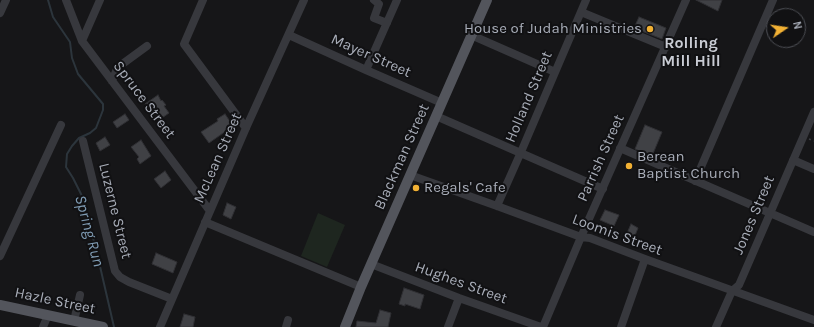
<!DOCTYPE html>
<style>
body{margin:0}
#map{position:relative;width:814px;height:327px;overflow:hidden;background:#161618;font-family:Karla,sans-serif}
canvas{display:block}
.north{position:absolute;left:766px;top:8px;width:40px;height:40px;box-sizing:border-box;background:#111113;border:1px solid #4d4f55;border-radius:50%;rotate:77deg;font-size:11px;font-weight:700;line-height:16px;text-align:center;color:#a8adb8}
.north::after{content:'';display:block;margin:auto;width:14px;height:18px;background:#f2b134;clip-path:polygon(50% 0,100% 100%,50% 72%,0 100%)}
</style>
<div id="map">
<canvas width="814" height="327"></canvas>
<div class="north">N</div>
</div>
<script>
const context = document.querySelector('canvas').getContext('2d');
context.lineJoin = 'round';
function paint(path, color) { context.fillStyle = color; context.fill(path, 'evenodd'); }
const toPath = rows => new Path2D(rows.map(r => 'M' + r).join(''));
function trace(path, color, width, dash) { context.strokeStyle = color; context.lineWidth = width; context.lineCap = dash ? 'butt' : 'round'; context.setLineDash(dash || []); context.stroke(path); }
function drawText(font, color, halo, rows, align = 'center') {
  context.font = font + ' Karla,sans-serif'; context.lineWidth = 4; context.setLineDash([]); context.textBaseline = 'middle'; context.strokeStyle = halo; context.fillStyle = color; for (const [text, x, y, turn = 0] of rows) {
    context.save(); context.translate(x, y); context.rotate((+turn || 0) * Math.PI / 180); context.textAlign = isNaN(turn) ? turn : align; if (halo) context.strokeText(text, 0, 0); context.fillText(text, 0, 0); context.restore();
  }
}
const green = toPath([
 [318,213,345,225,327,267,301,256]
]);
const stream = toPath([
 [48,0,53,17,70,42,72,58,78,74,103,104,103,110,96,128,90,133,79,138,72,146,67,154,66,167,73,178,82,196,96,249,114,327]
]);
const building = toPath([
 [696,0,722,0,718,11,696,0],
 [639,17,666,28,662,39,634,28,639,17],
 [158,95,161,101,162,100,166,105,164,106,169,113,159,120,154,112,152,114,145,104,158,95],
 [125,114,129,120,117,128,113,122,125,114],
 [225,114,233,126,209,143,201,132,218,121,217,119,225,114],
 [645,125,662,132,652,156,635,149,645,125],
 [105,137,110,145,100,151,96,143,105,137],
 [141,140,151,156,140,164,137,159,139,157,131,147,141,140],
 [165,171,171,180,161,188,154,179,165,171],
 [227,203,236,207,231,219,223,215,227,203],
 [605,210,619,215,614,226,600,220,605,210],
 [631,224,638,228,632,243,624,240,631,224],
 [156,253,177,262,173,273,152,264,156,253],
 [404,288,424,295,420,309,405,304,405,306,399,304,404,288],
 [380,310,391,313,388,327,356,327,357,321,376,323,380,310],
 [184,314,195,317,193,327,180,327,184,314]
]);
const path = toPath([
 [809,139,814,141]
]);
const minor = toPath([
 [66,0,82,41,210,211],
 [203,0,184,44,246,128],
 [374,0,379,4,374,18,387,23],
 [581,12,666,47],
 [0,13,6,0],
 [289,35,366,70,442,103],
 [471,35,555,72],
 [82,41,100,0],
 [366,70,397,0],
 [112,81,117,69,121,65,147,46],
 [436,116,603,189],
 [83,141,115,271,120,277,129,282,172,299],
 [620,148,814,232],
 [793,160,814,169],
 [410,175,497,206,581,237,590,238,645,259,814,320],
 [695,181,773,0],
 [497,206,521,152,586,0],
 [205,222,361,287],
 [0,256,61,125],
 [371,264,459,298,541,327],
 [74,321,80,295],
 [43,327,48,315],
 [160,327,246,128,304,0],
 [286,327,288,320],
 [448,327,459,298],
 [543,327,581,237,686,0],
 [621,327,645,259],
 [716,327,732,291,739,285,814,112]
]);
const major = toPath([
 [0,305,103,327],
 [345,327,361,287,487,0]
]);
const markers = [
 [650,29,4,"#f2b134"],
 [629,166,4,"#f2b134"],
 [416,188,4,"#f2b134"]
];
const poiNames = [
 ["House of Judah Ministries",642,29,"right"],
 ["Berean",637,157],
 ["Baptist Church",637,174],
 ["Regals' Cafe",424,188]
];
const streetNames = [
 ["Mayer Street",371,56,24],
 ["Holland Street",529,97,-67],
 ["Spruce Street",144,100,53],
 ["Blackman Street",402,157,-66],
 ["McLean Street",218,158,-66],
 ["Parrish Street",601,158,-66],
 ["Luzerne Street",115,211,76],
 ["Jones Street",754,215,-67],
 ["Loomis Street",617,235,20],
 ["Hughes Street",461,283,20],
 ["Hazle Street",55,301,12]
];
const neighbourhoodNames = [
 ["Rolling",691,43],
 ["Mill Hill",691,61]
];
const waterNames = [
 ["Spring Run",89,231,75]
];
paint(green, '#1e261f');
trace(stream, '#2c353c', 2);
paint(building, '#404145');
trace(building, '#303034', 1);
trace(path, '#3d3f44', 1.5, [2, 3]);
trace(minor, '#37383d', 8);
trace(major, '#53555c', 10);
for (const [x, y, r, color] of markers) { const dot = new Path2D(); dot.arc(x, y, r, 0, 2 * Math.PI); context.fillStyle = color; context.fill(dot); trace(dot, '#111113', 1.5); }
drawText('15px', '#a8adb8', '#111113', poiNames, 'left');
drawText('15px', '#a8adb8', '#111113', streetNames);
drawText('bold 16px', '#c9ccd4', '#111113', neighbourhoodNames);
drawText('italic 16px', '#7f9bb3', '#111113', waterNames);
</script>
